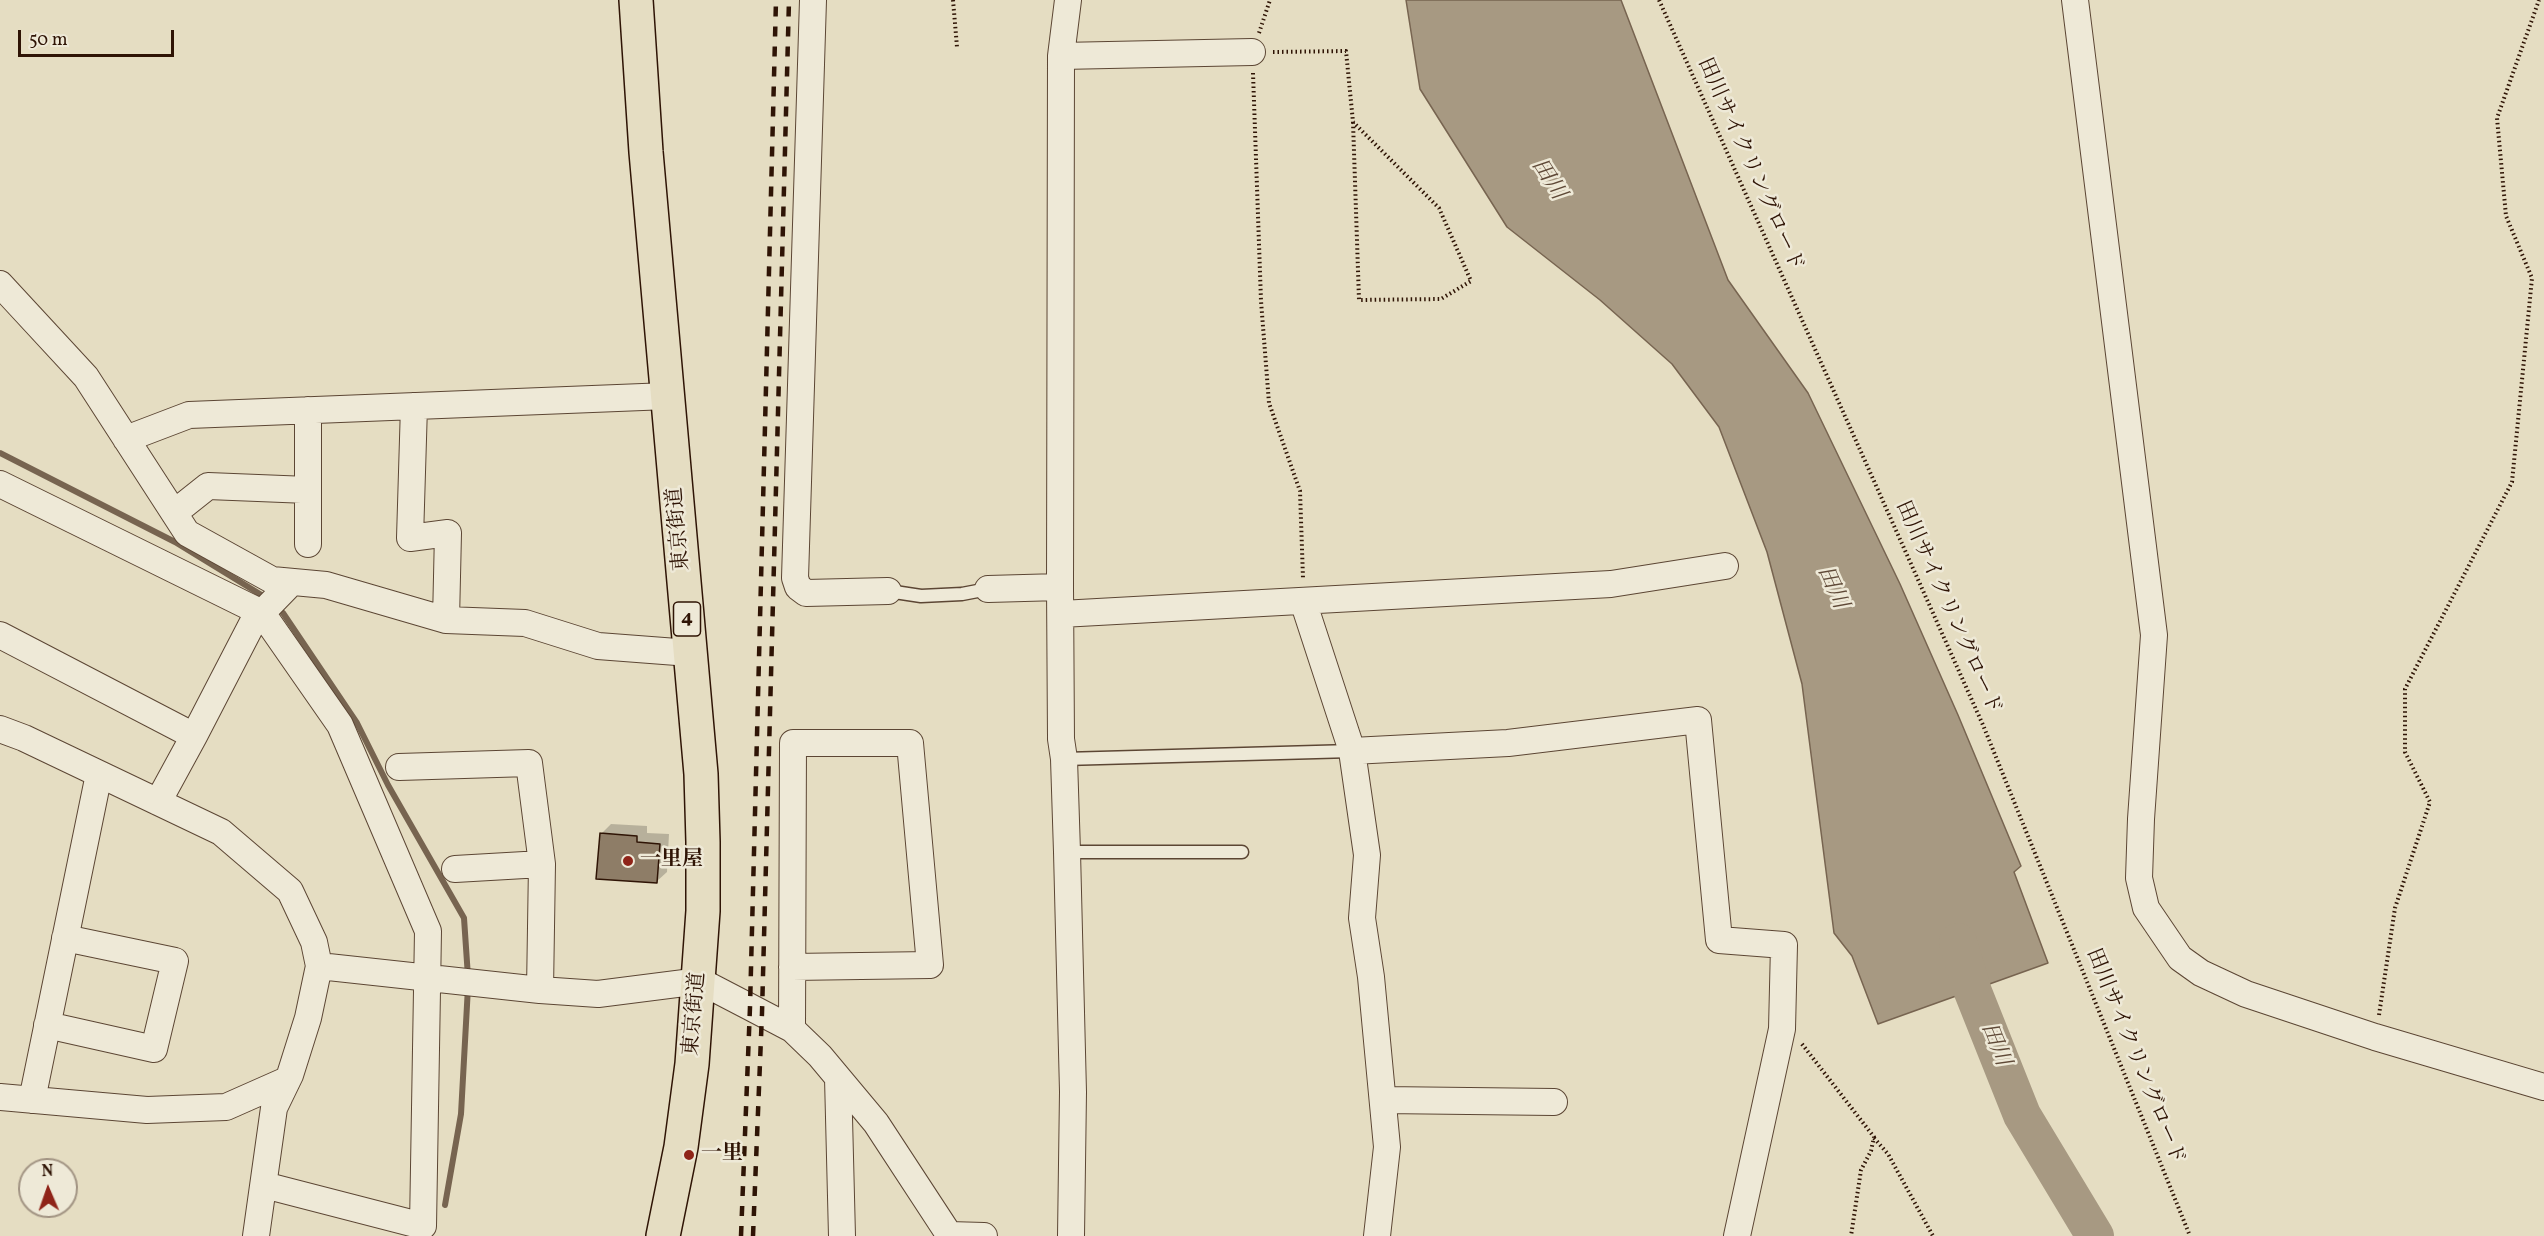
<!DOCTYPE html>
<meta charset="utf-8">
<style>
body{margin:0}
#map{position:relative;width:2544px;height:1236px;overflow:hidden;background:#e5ddc2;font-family:Vollkorn,serif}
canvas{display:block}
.north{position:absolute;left:18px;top:1158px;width:60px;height:60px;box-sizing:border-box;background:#eee9d7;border:2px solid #a29483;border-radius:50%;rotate:358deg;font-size:16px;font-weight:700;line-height:24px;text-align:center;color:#2f1405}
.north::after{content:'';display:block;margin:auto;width:21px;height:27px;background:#8f2418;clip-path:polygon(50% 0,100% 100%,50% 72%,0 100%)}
.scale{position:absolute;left:18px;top:30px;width:156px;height:27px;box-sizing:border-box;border:3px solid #2f1405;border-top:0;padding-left:8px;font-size:18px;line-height:21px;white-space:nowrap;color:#2f1405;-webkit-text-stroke:4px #eee9d7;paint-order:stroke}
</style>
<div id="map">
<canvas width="2544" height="1236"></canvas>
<div class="north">N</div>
<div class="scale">50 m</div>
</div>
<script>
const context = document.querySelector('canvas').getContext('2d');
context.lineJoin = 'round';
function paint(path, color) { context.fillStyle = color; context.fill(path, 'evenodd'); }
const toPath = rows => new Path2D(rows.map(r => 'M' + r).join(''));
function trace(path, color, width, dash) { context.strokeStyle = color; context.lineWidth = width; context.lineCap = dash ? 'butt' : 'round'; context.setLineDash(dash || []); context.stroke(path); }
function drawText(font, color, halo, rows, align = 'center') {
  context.font = font + ' Vollkorn,"Noto Serif JP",serif'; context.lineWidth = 5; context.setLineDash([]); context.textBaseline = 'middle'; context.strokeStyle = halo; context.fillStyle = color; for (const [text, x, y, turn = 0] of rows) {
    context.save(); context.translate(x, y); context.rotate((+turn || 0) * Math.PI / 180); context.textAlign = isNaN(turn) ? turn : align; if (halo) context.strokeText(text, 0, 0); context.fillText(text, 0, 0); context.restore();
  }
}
const water = toPath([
 [1406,0,1621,0,1728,280,1808,393,1900,584,1958,715,2021,866,2014,872,2048,963,1878,1024,1852,956,1834,933,1802,684,1767,552,1719,427,1672,364,1600,300,1507,227,1420,89,1406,0]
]);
const shadow = toPath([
 [611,824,647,826,647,833,669,834,667,872,656,882,601,834]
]);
const stream = toPath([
 [0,453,175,542,268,599],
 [275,606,283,613,357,723,388,785,464,918,468,977],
 [445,1205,461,1114,468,987]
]);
const river = toPath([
 [1958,942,1973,992,2022,1115,2095,1236]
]);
const building = toPath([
 [600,833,637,836,637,842,660,844,657,883,596,879,600,833]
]);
const path = toPath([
 [953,0,957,47],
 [1659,0,1983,725,2190,1236],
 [1259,33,1270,0],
 [1273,52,1346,51,1353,122,1439,208,1471,281,1441,299,1359,300,1353,122],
 [1253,73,1261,301,1269,403,1300,491,1303,578],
 [2379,1015,2395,908,2430,802,2405,752,2405,689,2512,482,2532,278,2506,216,2497,118,2539,0],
 [1802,1044,1874,1137,1871,1151,1861,1170,1851,1236],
 [1874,1138,1888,1154,1933,1236]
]);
const service = toPath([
 [888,591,921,596,962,594,988,589],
 [1064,759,1352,751],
 [1067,852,1242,852]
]);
const minor = toPath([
 [813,0,795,578,798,587,806,593,888,591],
 [1068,0,1061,56,1060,587,1061,739,1064,759,1067,852,1073,1092,1071,1236],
 [2075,0,2154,635,2141,819,2139,878,2146,908,2180,958,2201,973,2246,994,2375,1037,2544,1087],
 [1061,56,1252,52],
 [0,284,86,377,187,533,272,580,326,585,446,620,525,623,598,646,690,653],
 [414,406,410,538,448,533,446,620],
 [308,410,308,544],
 [126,439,189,415,668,396],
 [0,484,262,613,340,725,428,931,423,1226,264,1185],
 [174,513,208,486,308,490],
 [988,589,1060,587],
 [1303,601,1352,751,1508,743,1698,720,1719,940,1784,945,1782,1029,1737,1236],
 [1061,614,1611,584,1725,566],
 [0,635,194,736,253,622,292,582],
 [0,729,24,738,221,832,290,891,314,942,319,966,540,990,598,994,700,981,750,1007,792,1029,820,1056,876,1123,950,1236],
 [1352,751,1367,855,1362,918,1371,977,1387,1147,1377,1236],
 [399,767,529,763,542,864,540,990],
 [158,802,194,736],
 [455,869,542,864],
 [47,1025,154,1049,175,961,65,938],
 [792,1029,793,743,910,743,930,965,792,967],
 [838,1078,842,1236],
 [0,1097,147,1110,226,1107,287,1080],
 [32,1100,99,774],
 [1383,1100,1554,1102],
 [949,1235,984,1236],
 [256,1236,274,1108,290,1075,308,1018,319,966]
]);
const trunk = toPath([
 [636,0,646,152,701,774,703,842,703,911,692,1064,681,1147,663,1236]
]);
const rail = toPath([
 [741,1236,750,1007,776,0],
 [753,1236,762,1013,789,0]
]);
const markers = [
 [628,861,6,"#8f2418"],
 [689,1155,6,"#8f2418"]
];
const shields = [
 [687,619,27]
];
const shieldNames = [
 ["4",687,619]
];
const streetNames = [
 ["田川サイクリングロード",1749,165,66],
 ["東京街道",680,529,-95],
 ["田川サイクリングロード",1947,608,66],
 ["東京街道",696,1014,-85],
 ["田川サイクリングロード",2134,1057,68]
];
const poiNames = [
 ["一里屋",640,861],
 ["一里",701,1155]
];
const waterNames = [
 ["田川",1547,180,57],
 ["田川",1831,588,66],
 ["田川",1994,1045,68]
];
paint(water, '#a79982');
trace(water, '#776450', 1.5);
paint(shadow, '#0003');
trace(stream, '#776450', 6);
trace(river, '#a79982', 38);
paint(building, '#8e7d67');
trace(building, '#2f1405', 1.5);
trace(service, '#5c4634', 15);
trace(minor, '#5c4634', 28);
trace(trunk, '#2f1405', 36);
trace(path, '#2f1405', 4, [1.5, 3]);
trace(service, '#eee9d7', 12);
trace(minor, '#eee9d7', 26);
trace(trunk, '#e5ddc2', 33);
trace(rail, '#2f1405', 4.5, [10, 10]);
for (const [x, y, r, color] of markers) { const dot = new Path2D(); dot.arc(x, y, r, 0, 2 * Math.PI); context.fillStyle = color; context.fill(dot); trace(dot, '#eee9d7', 2); }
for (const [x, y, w] of shields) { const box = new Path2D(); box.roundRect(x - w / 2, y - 17, w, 34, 4.5); context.fillStyle = '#eee9d7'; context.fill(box); trace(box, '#2f1405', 1.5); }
drawText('bold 20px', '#2f1405', null, shieldNames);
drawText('21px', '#2f1405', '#eee9d7', streetNames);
drawText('bold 21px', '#2f1405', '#eee9d7', poiNames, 'left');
drawText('italic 22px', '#5f4937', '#eee9d7', waterNames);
</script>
